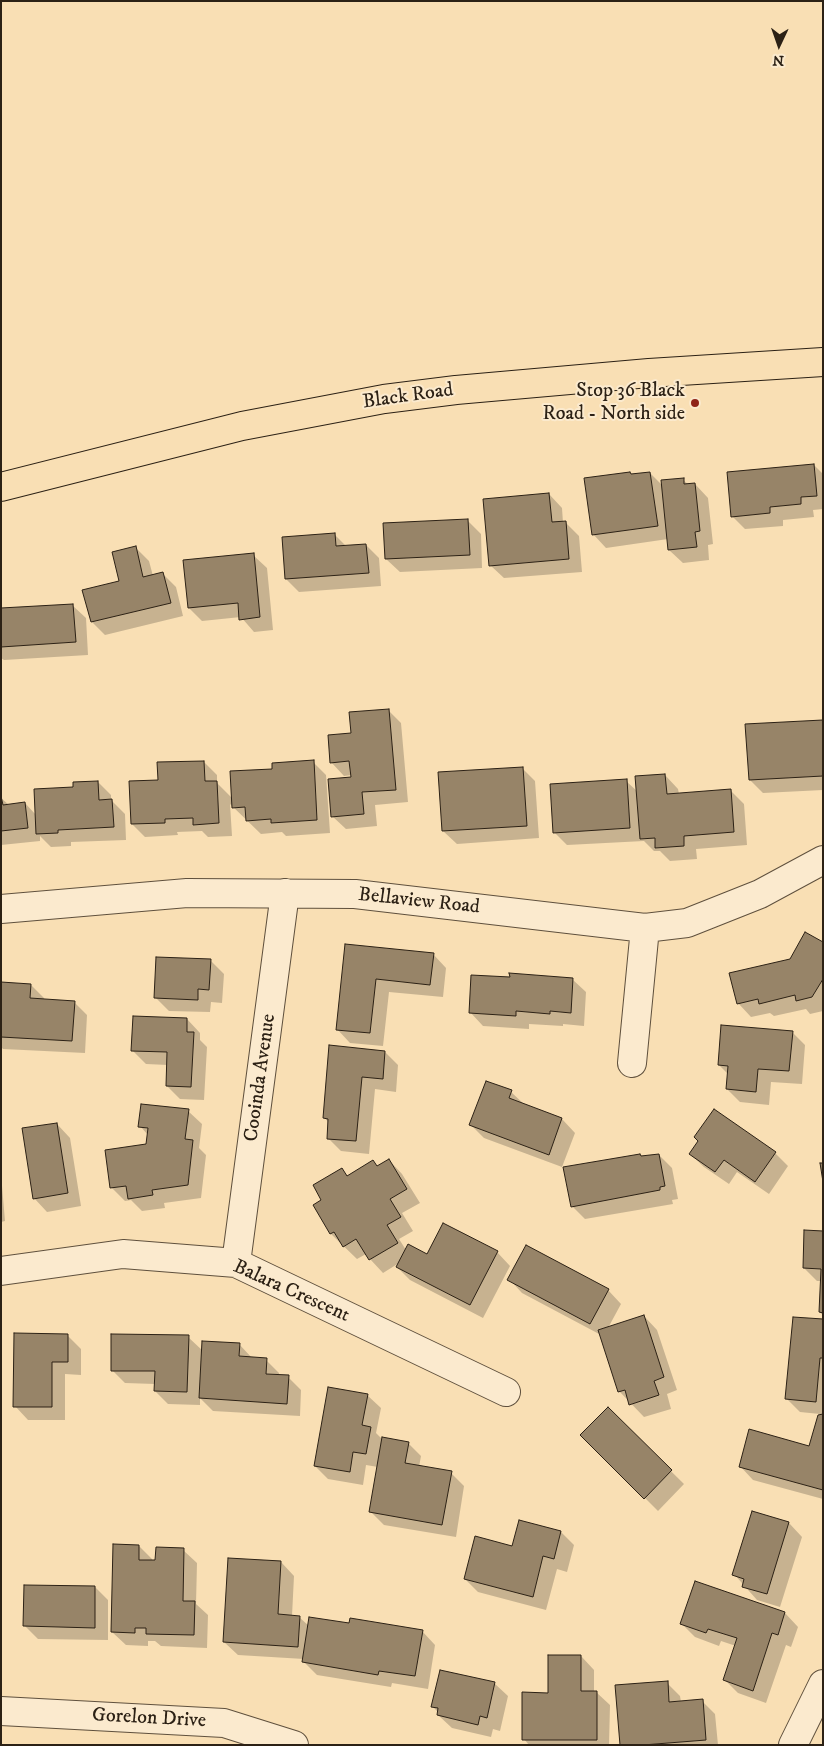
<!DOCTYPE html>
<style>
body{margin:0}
#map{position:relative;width:824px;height:1746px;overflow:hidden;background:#f9dfb4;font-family:"IM FELL DW Pica",serif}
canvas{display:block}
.frame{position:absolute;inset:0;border:2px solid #2c2115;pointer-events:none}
.north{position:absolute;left:754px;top:20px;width:50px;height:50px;-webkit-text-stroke:4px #fbeace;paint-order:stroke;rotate:183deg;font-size:14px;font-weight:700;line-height:20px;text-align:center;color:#2c2115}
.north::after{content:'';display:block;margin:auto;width:18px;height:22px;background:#2c2115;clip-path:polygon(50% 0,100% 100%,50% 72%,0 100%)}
</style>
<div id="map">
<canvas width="824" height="1746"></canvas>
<div class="frame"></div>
<div class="north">N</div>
</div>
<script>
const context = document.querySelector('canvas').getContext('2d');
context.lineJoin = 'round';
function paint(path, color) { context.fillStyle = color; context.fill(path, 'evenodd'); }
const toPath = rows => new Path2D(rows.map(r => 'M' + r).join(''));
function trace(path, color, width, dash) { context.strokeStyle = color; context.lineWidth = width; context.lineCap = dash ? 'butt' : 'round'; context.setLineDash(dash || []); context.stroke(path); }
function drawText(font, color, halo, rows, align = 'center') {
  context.font = font + ' "IM FELL DW Pica",serif'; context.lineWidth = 4; context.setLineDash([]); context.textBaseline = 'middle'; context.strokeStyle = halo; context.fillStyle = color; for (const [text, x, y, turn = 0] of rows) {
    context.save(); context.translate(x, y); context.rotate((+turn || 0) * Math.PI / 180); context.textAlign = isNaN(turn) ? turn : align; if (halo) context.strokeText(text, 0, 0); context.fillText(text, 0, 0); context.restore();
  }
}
const shadow = toPath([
 [814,465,823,474,823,509,813,510,814,517,783,520,783,526,745,529,732,516],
 [650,473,663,486,683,480,689,485,695,484,708,498,713,544,708,545,709,560,683,563,669,550,668,539,606,548,593,534,632,476],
 [549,494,562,508,563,523,565,522,579,536,582,572,504,578,490,565],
 [468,521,481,534,482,568,400,572,386,559],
 [335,535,346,546,366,545,379,558,381,586,299,592,286,579],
 [136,548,149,561,153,576,163,574,176,587,183,616,105,635,92,622,84,591,121,582],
 [253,555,267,568,273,630,254,632,241,617,202,621,189,608],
 [72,605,86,618,88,655,4,660,1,658,1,610],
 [388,710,401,723,408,802,375,805,377,826,346,829,332,816,352,778,352,775,344,776,331,762,353,734],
 [823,721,823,790,763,793,750,780],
 [204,762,217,775,217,783,232,798,274,770,313,762,326,775,330,833,286,836,282,832,261,834,230,804,232,836,208,837,202,831,177,832,178,835,145,837,132,824,159,781],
 [522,768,535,781,539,838,457,844,443,831],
 [665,775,678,789,679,794,730,790,744,804,747,845,696,849,697,859,670,861,660,851,654,851,644,841,567,845,554,832,626,781,638,792],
 [98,782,111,795,111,800,125,814,126,840,71,842,71,846,51,847,40,836,40,841,1,845,1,798,9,805,25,803,36,815,74,788],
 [823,943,823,1011,810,1014,806,1009,774,1016,770,1013,751,1017,738,1003,791,960],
 [346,946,433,954,446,968,443,997,389,992,383,1046,350,1043,337,1029],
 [210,960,224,974,222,1003,211,1002,210,1012,169,1011,155,997],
 [572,979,586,992,584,1026,563,1024,563,1026,529,1024,529,1029,483,1026,470,1012],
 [1,983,31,985,44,998,44,1000,74,1002,87,1015,85,1053,3,1049,1,1047],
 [187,1019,200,1033,200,1040,207,1047,204,1100,180,1099,167,1086,168,1065,146,1064,133,1051],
 [792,1032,805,1045,802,1084,771,1082,769,1105,740,1102,727,1089,728,1074,719,1065],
 [385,1052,398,1065,396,1092,375,1089,369,1154,341,1151,328,1138,329,1123,324,1117],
 [511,1092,525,1105,562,1119,575,1133,562,1167,484,1138,471,1125],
 [188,1111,202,1124,199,1148,206,1155,201,1198,164,1203,165,1208,142,1211,131,1200,125,1201,111,1187,147,1145,148,1135,140,1126],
 [57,1124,70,1138,81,1206,47,1212,34,1198],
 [775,1153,788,1166,769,1194,737,1172,729,1184,704,1167,690,1154],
 [640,1155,643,1157,659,1155,672,1168,678,1199,672,1200,673,1204,585,1219,572,1206],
 [389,1160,402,1174,420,1203,402,1213,413,1231,399,1239,406,1250,427,1255,497,1252,510,1266,483,1318,410,1280,397,1267,399,1263,383,1273,370,1259,366,1254,357,1259,331,1234,314,1206,323,1201,342,1170,348,1176,373,1162,378,1167],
 [1,1174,5,1221,1,1222],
 [823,1232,823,1315,820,1312,821,1281,817,1281,804,1268],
 [509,1279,608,1290,621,1304,608,1328,644,1316,657,1330,677,1390,667,1394,671,1409,644,1417,619,1391,601,1335,522,1293],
 [823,1321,823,1499,753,1480,740,1466,810,1448,820,1414,800,1412,787,1399],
 [68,1336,81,1349,81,1375,65,1374,65,1420,28,1420,15,1406],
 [188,1337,203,1351,239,1344,252,1358,266,1360,279,1373,279,1376,288,1377,301,1390,300,1416,213,1411,200,1398,200,1405,168,1404,155,1391,155,1384,125,1383,112,1370],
 [367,1395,381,1408,376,1433,383,1440,408,1443,421,1456,419,1467,451,1473,464,1486,456,1537,384,1525,370,1511,378,1467,366,1465,363,1485,328,1479,315,1466],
 [608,1409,684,1484,658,1511,582,1435],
 [753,1512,789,1523,802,1537,780,1607,757,1600,734,1574],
 [561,1532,574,1545,567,1572,557,1569,546,1610,478,1592,465,1579,513,1548],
 [139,1546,152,1559,152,1562,183,1550,197,1563,196,1604,208,1615,207,1648,161,1646,155,1641,148,1641,148,1646,126,1645,112,1632],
 [281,1562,294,1576,292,1616,299,1617,309,1626,350,1625,422,1631,435,1645,428,1689,392,1683,391,1687,317,1675,303,1661,304,1659,238,1655,224,1642],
 [696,1583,785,1613,798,1627,791,1647,786,1645,766,1703,738,1693,725,1680,736,1646,721,1641,719,1646,695,1637,682,1624],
 [95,1587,108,1600,108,1640,38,1639,25,1626],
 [581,1656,594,1670,594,1692,596,1692,610,1705,609,1745,529,1745,524,1739,549,1694],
 [494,1683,508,1696,500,1731,493,1729,491,1737,452,1728,438,1715,439,1713,433,1707],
 [667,1683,680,1696,681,1702,702,1701,715,1714,718,1745,622,1745]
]);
const building = toPath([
 [814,464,817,496,801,497,801,504,770,507,770,513,731,517,727,472,814,464],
 [630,472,631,474,650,472,658,526,592,535,584,478,630,472],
 [684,478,684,484,695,483,700,531,695,532,697,547,668,550,661,480,684,478],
 [549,493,552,522,566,521,569,559,489,566,483,499,549,493],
 [468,519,470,555,385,559,383,523,468,519],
 [335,533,336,546,366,544,369,573,285,579,282,537,335,533],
 [136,546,143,577,163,572,171,603,91,622,82,590,119,581,112,552,136,546],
 [254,553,260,617,239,620,238,603,188,608,183,560,254,553],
 [73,604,76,642,1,647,1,608,73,604],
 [389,709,396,790,362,792,364,814,331,817,328,779,351,777,349,761,330,763,328,735,351,733,349,712,389,709],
 [823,720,823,776,749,780,745,724,823,720],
 [314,760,317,820,271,823,271,819,246,821,245,807,232,808,230,771,272,769,272,763,314,760],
 [204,761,205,781,217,781,219,823,193,825,193,818,165,819,165,823,131,824,129,781,158,780,157,762,204,761],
 [523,767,527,826,442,831,438,772,523,767],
 [665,774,667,794,731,789,734,832,684,836,684,846,655,848,655,838,640,839,635,776,665,774],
 [627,779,630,828,553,833,550,784,627,779],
 [98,781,99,800,112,799,114,827,58,830,58,833,36,834,34,789,73,787,73,782,98,781],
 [1,796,3,805,25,802,28,828,1,831,1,796],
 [805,932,823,942,823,979,812,997,796,1001,795,995,759,1004,758,999,737,1004,729,973,790,959,805,932],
 [345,944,434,953,430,985,376,979,370,1033,336,1030,345,944],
 [156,957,211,959,209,990,198,989,198,1000,154,998,156,957],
 [509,973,573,978,571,1013,550,1011,550,1014,516,1011,516,1016,469,1013,471,975,510,977,509,973],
 [1,982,31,984,30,998,75,1001,72,1041,1,1037,1,982],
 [133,1016,187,1018,187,1032,194,1032,191,1087,166,1086,167,1052,131,1051,133,1016],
 [721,1025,793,1031,789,1071,758,1069,756,1092,726,1089,728,1066,718,1065,721,1025],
 [329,1045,385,1051,383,1079,362,1077,356,1141,327,1139,328,1119,323,1118,329,1045],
 [486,1081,512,1090,509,1098,562,1118,549,1155,469,1125,486,1081],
 [141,1104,189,1109,185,1139,193,1140,188,1185,152,1190,153,1195,128,1199,126,1186,110,1188,105,1150,146,1144,148,1128,138,1127,141,1104],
 [714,1109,776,1152,755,1182,724,1160,715,1172,689,1154,698,1141,694,1137,714,1109],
 [57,1123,68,1193,33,1199,22,1128,57,1123],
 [640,1154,641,1156,659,1154,665,1186,660,1187,660,1190,571,1207,563,1167,640,1154],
 [389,1159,407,1189,390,1199,401,1217,387,1225,398,1243,369,1260,356,1239,343,1247,334,1232,330,1234,313,1205,321,1200,313,1185,342,1168,347,1176,373,1160,377,1166,389,1159],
 [820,1163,823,1163,823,1182,820,1163],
 [443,1223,498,1251,470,1305,396,1267,408,1244,427,1254,443,1223],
 [804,1230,823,1231,823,1313,819,1312,821,1269,803,1268,804,1230],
 [526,1245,609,1289,590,1324,507,1280,526,1245],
 [644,1315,664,1377,654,1381,659,1395,629,1405,625,1390,618,1392,598,1330,644,1315],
 [793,1317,823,1319,823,1358,820,1358,816,1402,785,1399,793,1317],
 [14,1333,68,1334,68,1362,52,1362,52,1407,13,1407,14,1333],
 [111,1334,189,1335,187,1392,154,1391,155,1371,111,1371,111,1334],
 [202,1341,240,1343,239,1356,267,1358,266,1374,289,1375,287,1404,199,1398,202,1341],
 [328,1387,368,1394,362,1425,371,1427,366,1454,353,1452,350,1472,314,1466,328,1387],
 [608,1407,672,1470,644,1499,580,1435,608,1407],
 [823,1414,823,1490,739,1467,749,1429,809,1446,818,1415,823,1414],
 [382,1437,409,1442,405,1463,452,1471,442,1525,369,1512,382,1437],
 [752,1511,789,1522,767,1594,742,1587,744,1579,732,1575,752,1511],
 [519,1520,561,1531,554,1559,543,1556,533,1597,464,1579,475,1536,512,1546,519,1520],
 [113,1544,139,1545,139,1560,155,1560,156,1547,184,1548,183,1601,195,1601,194,1635,146,1634,146,1628,135,1628,135,1633,111,1632,113,1544],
 [228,1558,281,1561,278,1614,300,1616,298,1647,223,1642,228,1558],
 [695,1581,785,1612,778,1635,772,1633,753,1691,723,1680,737,1638,708,1629,706,1633,680,1624,695,1581],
 [24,1585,95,1586,95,1628,23,1626,24,1585],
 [309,1617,349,1623,350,1618,423,1630,415,1676,379,1671,378,1675,302,1662,309,1617],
 [548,1655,581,1655,581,1691,597,1691,597,1740,522,1740,522,1692,548,1693,548,1655],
 [440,1670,495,1682,487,1718,480,1716,478,1725,437,1715,438,1708,431,1707,440,1670],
 [668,1681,669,1702,703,1699,706,1740,643,1745,620,1745,615,1685,668,1681]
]);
const minor = toPath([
 [1,909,187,893,355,894,645,928,687,923,760,894,823,860],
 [632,1063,645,928],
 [236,1263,285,893],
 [1,1271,123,1254,236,1263,506,1392],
 [1,1711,224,1723,294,1745],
 [793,1745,823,1684]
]);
const major = toPath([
 [1,487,242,426,384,399,456,390,649,373,823,362]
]);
const markers = [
 [695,403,5,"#8f2418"]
];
const poiNames = [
 ["Stop 36 Black",685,392],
 ["Road - North side",685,415]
];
const streetNames = [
 ["Black Road",408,397,-8],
 ["Bellaview Road",419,902,6],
 ["Cooinda Avenue",261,1078,-82],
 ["Balara Crescent",291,1292,24],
 ["Gorelon Drive",149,1719,3]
];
paint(shadow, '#0003');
paint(building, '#978468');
trace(building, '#2c2115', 1);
trace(minor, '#5f503d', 30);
trace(major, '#2c2115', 30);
trace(minor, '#fbeace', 28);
trace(major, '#f9dfb4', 28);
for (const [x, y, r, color] of markers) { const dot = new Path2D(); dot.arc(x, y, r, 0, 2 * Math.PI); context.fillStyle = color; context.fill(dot); trace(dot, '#fbeace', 2); }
drawText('20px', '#2c2115', '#fbeace', poiNames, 'right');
drawText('20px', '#2c2115', '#fbeace', streetNames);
</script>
